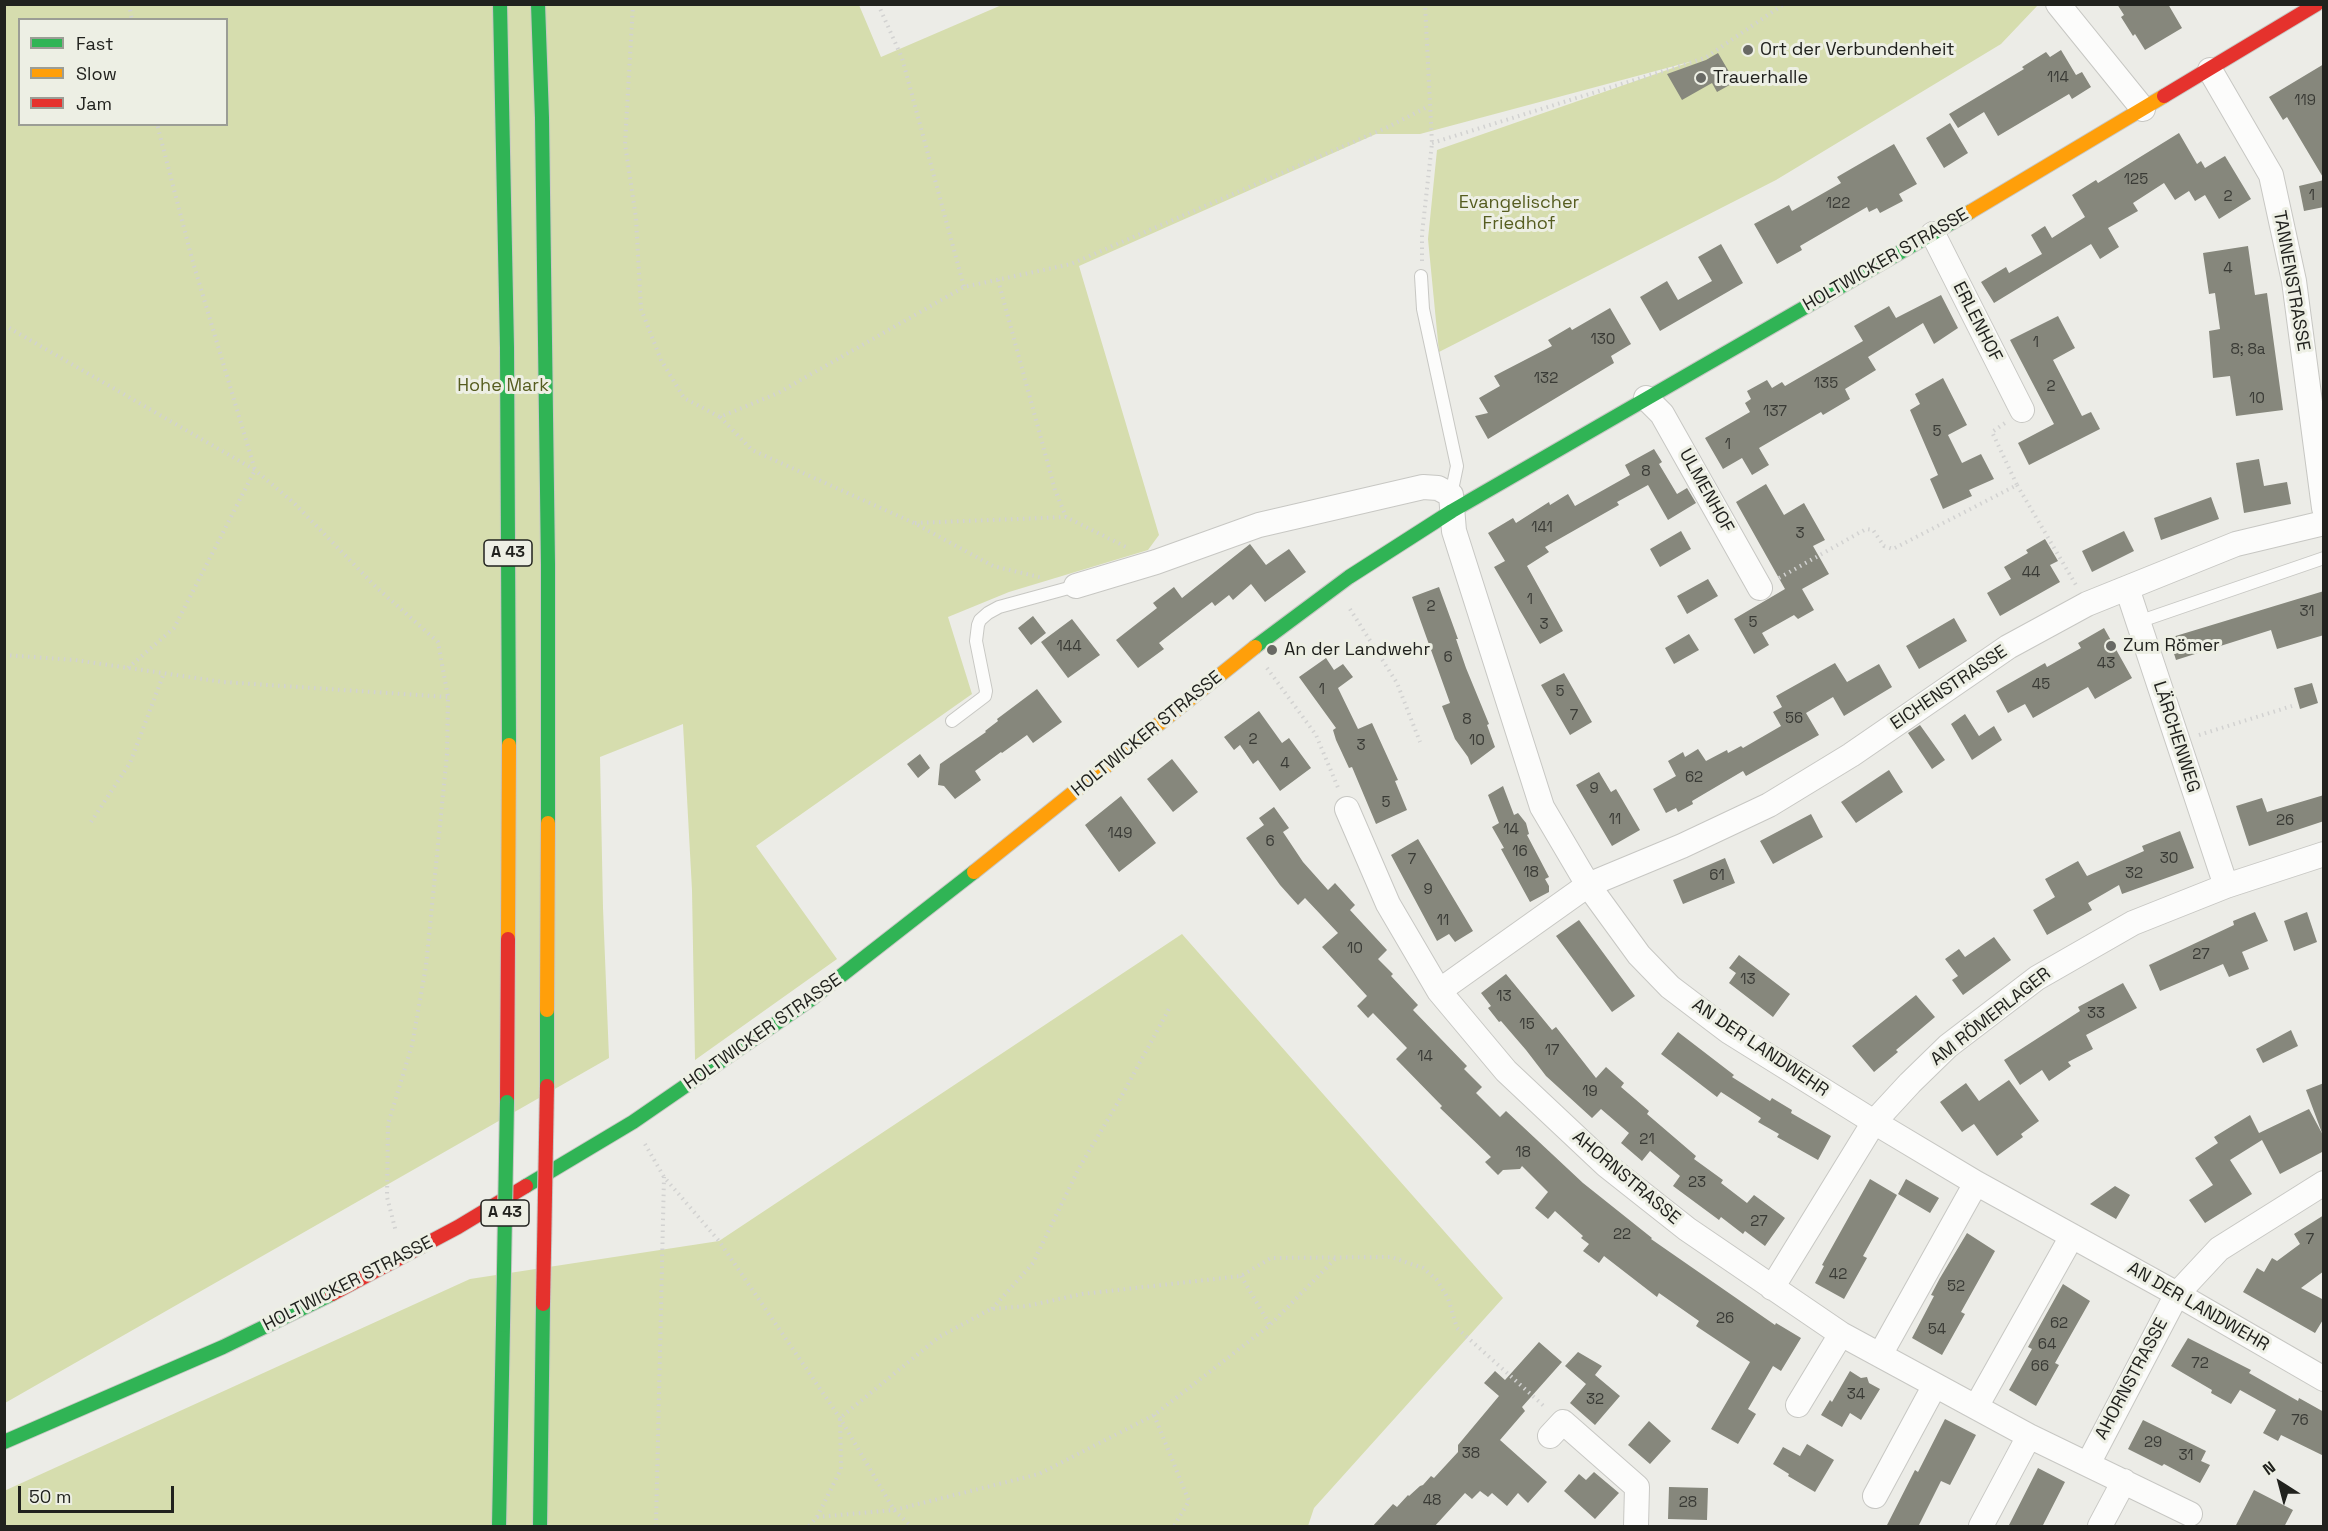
<!DOCTYPE html>
<meta charset="utf-8">
<style>
body{margin:0}
#map{position:relative;width:2328px;height:1531px;overflow:hidden;background:#ecece7;font-family:"Space Grotesk",sans-serif}
canvas{display:block}
.frame{position:absolute;inset:0;border:6px solid #21221e;pointer-events:none}
.legend{position:absolute;left:18px;top:18px;width:210px;height:108px;box-sizing:border-box;background:#edefe4;border:2px solid #9b9d95;margin:0;padding:8px 10px;list-style:none;font-size:18px;color:#21221e}
.legend li{display:flex;align-items:center;gap:12px;height:30px}
.legend b{width:30px;border:2px solid #9b9d95}
.north{position:absolute;left:2250px;top:1453px;width:60px;height:60px;-webkit-text-stroke:4px #edefe4;paint-order:stroke;rotate:324deg;font-size:16px;font-weight:700;line-height:24px;text-align:center;color:#21221e}
.north::after{content:'';display:block;margin:auto;width:21px;height:27px;background:#21221e;clip-path:polygon(50% 0,100% 100%,50% 72%,0 100%)}
.scale{position:absolute;left:18px;top:1486px;width:156px;height:27px;box-sizing:border-box;border:3px solid #21221e;border-top:0;padding-left:8px;font-size:18px;line-height:21px;white-space:nowrap;color:#21221e;-webkit-text-stroke:4px #edefe4;paint-order:stroke}
</style>
<div id="map">
<canvas width="2328" height="1531"></canvas>
<div class="frame"></div>
<ul class="legend">
<li><b style="height:8px;background:#30b455"></b>Fast</li>
<li><b style="height:8px;background:#ff9f0a"></b>Slow</li>
<li><b style="height:8px;background:#e5322d"></b>Jam</li>
</ul>
<div class="north">N</div>
<div class="scale">50 m</div>
</div>
<script>
const context = document.querySelector('canvas').getContext('2d');
context.lineJoin = 'round';
function paint(path, color) { context.fillStyle = color; context.fill(path, 'evenodd'); }
const toPath = rows => new Path2D(rows.map(r => 'M' + r).join(''));
function trace(path, color, width, dash) { context.strokeStyle = color; context.lineWidth = width; context.lineCap = dash ? 'butt' : 'round'; context.setLineDash(dash || []); context.stroke(path); }
function drawText(font, color, halo, rows, align = 'center') {
  context.font = font + ' "Space Grotesk",sans-serif'; context.lineWidth = 6; context.setLineDash([]); context.textBaseline = 'middle'; context.strokeStyle = halo; context.fillStyle = color; for (const [text, x, y, turn = 0] of rows) {
    context.save(); context.translate(x, y); context.rotate((+turn || 0) * Math.PI / 180); context.textAlign = isNaN(turn) ? turn : align; if (halo) context.strokeText(text, 0, 0); context.fillText(text, 0, 0); context.restore();
  }
}
const green = toPath([
 [1004,4,2038,5,2001,44,1776,180,1439,352,1428,239,1437,150,1693,61,1420,134,1376,134,1079,266,1159,535,1148,550,1009,592,948,617,972,694,756,846,837,959,695,1060,692,890,683,724,600,757,603,908,609,1058,5,1403,5,5,859,5,881,57],
 [20,20,226,20,226,124,20,124],
 [1182,934,1503,1298,1314,1508,1308,1526,5,1526,4,1491,470,1279,719,1241]
]);
const building = toPath([
 [2117,4,2168,4,2182,28,2145,50,2135,34,2133,36,2121,17,2124,15],
 [2061,50,2076,75,2082,72,2091,87,2072,99,2069,94,1998,136,1984,112,1958,128,1949,114,2024,69,2022,67,2046,52,2050,57],
 [1718,53,1735,82,1717,92,1712,83,1682,100,1667,74,1706,60],
 [2324,64,2324,179,2287,117,2283,120,2269,97],
 [1950,123,1968,153,1944,168,1926,138],
 [2179,133,2197,164,2201,161,2205,168,2225,156,2251,199,2219,219,2205,195,2195,201,2189,191,2175,200,2164,183,2133,203,2138,211,2108,228,2119,247,2100,259,2091,244,1994,303,1981,282,2006,267,2009,273,2042,254,2031,235,2045,226,2052,238,2085,217,2072,195,2096,180,2098,183],
 [1894,144,1917,184,1899,194,1903,201,1880,213,1877,208,1869,212,1867,207,1800,246,1802,250,1777,264,1754,224,1789,205,1792,211,1841,183,1837,177],
 [2324,180,2324,207,2304,211,2299,186],
 [1721,244,1743,283,1660,331,1640,297,1667,281,1678,300,1712,281,1698,257],
 [2248,246,2255,295,2267,293,2283,410,2236,416,2230,376,2213,378,2209,331,2220,329,2215,293,2209,294,2203,253],
 [1941,295,1958,328,1934,344,1923,323,1868,357,1876,370,1845,389,1850,399,1823,415,1821,412,1759,448,1769,465,1752,475,1742,458,1723,469,1705,438,1750,412,1745,403,1751,399,1747,391,1767,380,1772,388,1782,382,1785,386,1863,341,1854,326,1889,306,1896,318],
 [1610,308,1631,344,1611,356,1614,363,1488,439,1475,416,1488,413,1479,398,1500,386,1494,376,1552,346,1548,340,1570,327,1572,330],
 [2058,316,2075,348,2053,360,2082,416,2091,412,2100,429,2029,465,2018,443,2054,424,2010,340],
 [1943,378,1967,425,1948,435,1962,463,1981,454,1994,479,1969,490,1972,496,1943,509,1930,479,1938,475,1910,410,1920,404,1915,394],
 [1654,449,1662,462,1659,464,1677,494,1687,488,1696,503,1668,520,1648,485,1617,502,1619,505,1545,547,1549,552,1527,566,1563,631,1540,644,1494,567,1505,561,1488,533,1513,518,1516,523,1549,502,1550,505,1568,494,1575,506,1630,475,1625,465],
 [2259,459,2264,486,2287,482,2291,504,2244,513,2236,463],
 [1766,484,1784,515,1804,503,1825,540,1813,546,1829,574,1802,589,1814,610,1798,619,1794,615,1762,633,1769,645,1754,654,1734,619,1785,589,1736,502],
 [2211,497,2219,519,2161,540,2154,518],
 [1681,531,1691,549,1660,567,1650,549],
 [2124,531,2134,551,2092,572,2082,551],
 [2045,539,2058,561,2050,565,2060,582,2000,616,1987,593,2011,579,2004,567,2028,553,2026,550],
 [1250,544,1266,565,1289,549,1306,572,1265,602,1251,584,1233,600,1229,595,1215,606,1212,602,1159,643,1164,649,1138,668,1116,640,1157,608,1153,603,1174,587,1182,598],
 [1708,579,1718,596,1687,614,1677,596],
 [1439,587,1458,639,1456,639,1466,668,1489,724,1487,725,1495,747,1471,765,1468,757,1455,739,1442,706,1450,703,1412,597],
 [2324,591,2324,635,2277,649,2271,630,2176,660,2169,638],
 [1033,616,1046,633,1031,645,1018,628],
 [1954,618,1967,641,1919,669,1906,646],
 [1072,619,1100,655,1068,678,1041,642],
 [2104,628,2132,678,2095,699,2088,687,2033,718,2025,704,2008,713,1996,691,2045,663,2047,667,2081,648,2078,643],
 [1689,634,1699,650,1674,664,1665,648],
 [1326,658,1334,670,1343,664,1353,677,1338,688,1358,729,1372,723,1398,780,1395,781,1407,810,1376,824,1352,767,1349,768,1336,740,1333,730,1336,728,1299,677],
 [1835,663,1847,682,1879,664,1892,687,1844,716,1833,697,1806,713,1819,735,1746,776,1743,771,1692,801,1693,804,1678,812,1676,808,1666,813,1653,789,1676,776,1668,761,1683,752,1685,757,1698,749,1706,761,1727,750,1728,753,1741,746,1743,748,1781,726,1773,712,1782,707,1776,696],
 [1564,673,1592,722,1570,735,1541,685],
 [2312,683,2318,703,2300,709,2294,688],
 [1037,689,1062,722,1033,743,1027,735,1002,753,1001,752,975,771,981,780,955,799,944,786,938,785,940,764,986,732,985,731,998,721,997,719],
 [1259,711,1282,743,1289,738,1311,768,1280,791,1258,760,1253,764,1240,745,1234,750,1224,737],
 [1965,714,1979,736,1994,726,2002,740,1972,760,1951,724],
 [1920,725,1945,760,1932,769,1908,733],
 [920,754,930,768,918,778,907,764],
 [1172,759,1198,792,1173,812,1147,779],
 [1889,770,1903,792,1856,823,1841,802],
 [1599,772,1611,792,1616,789,1640,830,1612,846,1576,785],
 [1503,786,1514,815,1518,813,1526,823,1529,834,1527,835,1549,877,1545,879,1549,886,1549,892,1530,902,1501,849,1504,848,1492,827,1499,823,1488,795],
 [2324,795,2324,821,2249,846,2236,806,2262,798,2267,812],
 [1121,796,1156,843,1119,872,1085,825],
 [1274,807,1289,828,1283,832,1303,862,1328,890,1335,883,1355,905,1350,910,1387,950,1378,959,1393,974,1391,976,1418,1005,1413,1010,1467,1066,1464,1069,1482,1087,1476,1093,1500,1117,1506,1111,1583,1183,1652,1238,1651,1239,1775,1325,1776,1323,1801,1338,1781,1371,1773,1366,1748,1409,1756,1414,1738,1444,1711,1429,1750,1362,1696,1326,1699,1321,1659,1293,1657,1297,1604,1256,1599,1263,1583,1251,1589,1244,1581,1238,1583,1236,1555,1211,1548,1219,1535,1208,1548,1192,1522,1166,1520,1169,1503,1170,1498,1175,1485,1162,1491,1157,1440,1108,1442,1106,1396,1059,1407,1048,1373,1013,1368,1018,1357,1006,1367,996,1322,947,1338,933,1305,898,1298,905,1280,885,1246,838,1264,825,1259,818],
 [1811,814,1823,837,1773,864,1760,841],
 [2180,831,2194,868,2122,894,2119,885,2088,903,2092,910,2047,935,2033,910,2055,897,2045,879,2078,861,2087,876,2144,851,2142,846],
 [1418,839,1473,931,1455,942,1449,934,1437,941,1391,855],
 [1725,858,1735,883,1683,904,1673,880],
 [2255,912,2268,941,2242,952,2249,969,2229,977,2223,964,2160,991,2149,965,2234,925,2233,921],
 [2307,912,2317,942,2294,951,2284,921],
 [1579,920,1635,996,1612,1012,1556,936],
 [1994,937,2011,960,1963,995,1952,980,1958,976,1945,959,1959,949,1965,957],
 [1739,955,1790,994,1773,1017,1729,983,1736,973,1729,968],
 [1506,974,1552,1030,1556,1027,1596,1078,1606,1067,1624,1083,1621,1087,1649,1111,1647,1114,1696,1156,1694,1159,1723,1180,1721,1183,1747,1203,1754,1195,1785,1218,1765,1246,1745,1231,1743,1234,1721,1217,1719,1220,1673,1186,1680,1176,1650,1151,1642,1161,1621,1143,1629,1133,1601,1109,1592,1118,1546,1076,1526,1050,1501,1021,1499,1022,1488,1008,1491,1006,1481,993],
 [2123,983,2137,1008,2086,1035,2093,1049,2068,1062,2071,1066,2049,1081,2042,1070,2020,1085,2004,1060,2080,1011,2078,1007],
 [1916,995,1935,1017,1896,1050,1898,1052,1874,1072,1852,1046],
 [2291,1030,2298,1046,2263,1063,2256,1049],
 [1678,1032,1734,1075,1732,1077,1770,1101,1772,1098,1792,1110,1791,1113,1831,1136,1818,1160,1777,1137,1779,1134,1758,1122,1761,1118,1721,1092,1717,1097,1661,1054],
 [2009,1080,2039,1121,2021,1134,2023,1137,1997,1156,1974,1124,1962,1132,1940,1102,1966,1083,1979,1101],
 [2324,1083,2324,1132,2322,1133,2306,1090],
 [2309,1109,2324,1137,2324,1151,2280,1174,2262,1140,2230,1160,2252,1194,2205,1223,2189,1200,2213,1185,2195,1158,2218,1143,2214,1137,2250,1115,2259,1133],
 [1870,1179,1897,1195,1863,1256,1867,1258,1844,1299,1815,1283,1824,1266,1822,1265],
 [1906,1179,1939,1198,1930,1213,1898,1194],
 [2115,1186,2130,1195,2116,1219,2090,1204],
 [2324,1215,2324,1271,2301,1288,2324,1300,2324,1318,2315,1333,2243,1292,2257,1268,2264,1272,2272,1258,2277,1261,2300,1244,2294,1234],
 [1967,1233,1995,1251,1961,1312,1965,1314,1942,1355,1912,1338,1934,1296,1931,1295,1940,1278],
 [2063,1284,2090,1301,2055,1363,2059,1365,2036,1406,2009,1390,2032,1349,2028,1347],
 [2188,1338,2251,1370,2249,1373,2298,1401,2299,1398,2324,1412,2324,1456,2281,1435,2278,1441,2263,1433,2276,1410,2240,1390,2231,1404,2211,1393,2212,1390,2171,1366],
 [1539,1342,1562,1362,1522,1407,1525,1411,1500,1440,1547,1482,1528,1503,1518,1493,1507,1506,1492,1493,1488,1497,1480,1491,1472,1499,1465,1493,1434,1527,1372,1527,1393,1504,1397,1507,1408,1495,1409,1496,1420,1486,1423,1485,1431,1476,1434,1478,1458,1452,1458,1445,1499,1396,1484,1383,1495,1371,1505,1380],
 [1578,1352,1602,1366,1595,1375,1620,1396,1595,1425,1570,1403,1586,1384,1565,1366],
 [1850,1371,1861,1378,1867,1377,1869,1383,1880,1389,1861,1420,1850,1413,1842,1427,1821,1415,1830,1400,1832,1402],
 [1945,1419,1976,1435,1950,1485,1941,1481,1918,1527,1886,1527,1915,1470,1918,1472],
 [2143,1420,2206,1451,2201,1461,2210,1465,2200,1483,2164,1464,2162,1466,2128,1449],
 [1649,1421,1671,1441,1650,1464,1628,1445],
 [1807,1444,1834,1460,1815,1492,1788,1476,1789,1474,1773,1464,1783,1447,1800,1456],
 [2038,1468,2065,1482,2042,1527,2008,1527],
 [1594,1472,1619,1493,1595,1519,1564,1491,1579,1474,1586,1480],
 [1669,1487,1708,1488,1707,1520,1668,1519],
 [2254,1490,2293,1510,2284,1527,2235,1527]
]);
const path = toPath([
 [129,4,132,20],
 [633,4,625,144,636,218,641,309,661,360,684,398,720,417,778,393,964,287,1071,264,1388,127,1429,106],
 [878,4,902,58,964,287],
 [1432,143,1705,58,1784,4],
 [1422,261,1422,234,1432,143,1425,4],
 [998,280,1055,490,1066,517],
 [4,325,255,470,294,503,376,587,438,642,448,697,447,754,426,966,412,1045,388,1124,387,1197,396,1232],
 [720,417,752,450,914,523,993,566,1043,578],
 [2017,485,2076,585],
 [915,523,1066,517,1128,548],
 [1779,578,1866,529,1873,530,1884,546,1893,549,2017,485,1992,432,2005,423],
 [1350,609,1397,683,1420,742],
 [4,655,75,660,223,682,448,697],
 [128,668,174,628,255,470,192,259,157,124],
 [1267,668,1316,735,1339,790],
 [2199,735,2292,706],
 [91,822,130,763,164,673],
 [645,1144,664,1177,719,1241,840,1418,894,1510,911,1526],
 [1241,1276,1270,1325],
 [992,1309,1033,1263,1079,1168,1120,1099,1170,1007],
 [1154,1415,1189,1501,1174,1526],
 [817,1517,841,1469,840,1418,939,1337,991,1309,1027,1306,1082,1294,1241,1276,1271,1258,1391,1257,1423,1268,1437,1280,1448,1298,1457,1328,1546,1408],
 [656,1526,664,1177],
 [809,1526,817,1517,894,1510,1039,1474,1154,1415,1270,1325,1335,1259]
]);
const lane = toPath([
 [1421,276,1423,309,1457,466,1451,495],
 [2138,622,2324,558],
 [952,721,985,696,986,691,976,641,978,625,980,620,988,613,999,607,1076,586]
]);
const street = toPath([
 [2058,4,2143,109],
 [2210,70,2271,175,2294,281,2324,508],
 [1933,234,2022,410],
 [1646,398,1662,414,1760,588],
 [1076,586,1156,562,1259,525,1423,487,1438,488,1451,495,1454,531,1542,807,1588,885,1639,955,1670,987,1728,1031,1874,1122,1976,1183,2177,1294,2324,1379],
 [2127,588,2226,886],
 [1347,809,1388,904,1439,991,1506,1071,1606,1165,1687,1229,1841,1334,2029,1436,2190,1514],
 [1439,991,1588,885,1682,846,1769,805,1851,755,2008,647,2087,604,2236,544,2324,523],
 [1772,1288,1874,1122,1910,1083,1948,1046,2037,978,2133,923,2226,886,2324,854],
 [1880,1355,1976,1183],
 [1798,1405,1841,1334],
 [1976,1407,2072,1236],
 [1550,1436,1563,1422,1637,1487,1636,1526],
 [2088,1464,2177,1294,2219,1249,2324,1183],
 [1875,1496,1935,1385],
 [1981,1526,2029,1436],
 [2100,1526,2124,1481]
]);
const fast = toPath([
 [500,4,507,348,509,745],
 [538,4,542,118,548,564,548,823],
 [1255,647,1349,577,1452,511,1970,212],
 [547,1086,547,1010],
 [526,1186,633,1122,810,1000,974,872],
 [4,1442,223,1347,332,1294],
 [499,1526,503,1325],
 [540,1526,543,1304]
]);
const slow = toPath([
 [1970,212,2164,96],
 [974,872,1255,647],
 [508,939,509,745],
 [547,1010,548,823]
]);
const jam = toPath([
 [2164,96,2317,4],
 [507,1102,508,939],
 [332,1294,458,1227,526,1186]
]);
const fastBridge = toPath([
 [503,1325,507,1102]
]);
const jamBridge = toPath([
 [543,1304,547,1086]
]);
const markers = [
 [1748,50,6,"#686964"],
 [1701,78,6,"#686964"],
 [2111,646,6,"#686964"],
 [1272,650,6,"#686964"]
];
const numberNames = [
 ["114",2058,78],
 ["119",2305,101],
 ["125",2136,180],
 ["1",2312,196],
 ["2",2228,197],
 ["122",1838,204],
 ["4",2228,269],
 ["130",1603,340],
 ["1",2036,343],
 ["8; 8a",2248,350],
 ["132",1546,379],
 ["135",1826,384],
 ["2",2051,387],
 ["10",2257,399],
 ["137",1775,412],
 ["5",1937,432],
 ["1",1728,445],
 ["8",1646,472],
 ["141",1542,528],
 ["3",1800,534],
 ["44",2031,573],
 ["1",1530,600],
 ["2",1431,607],
 ["31",2307,612],
 ["5",1753,623],
 ["3",1544,625],
 ["144",1069,647],
 ["6",1448,658],
 ["43",2106,664],
 ["45",2041,685],
 ["1",1322,690],
 ["5",1560,692],
 ["7",1574,716],
 ["56",1794,719],
 ["8",1467,720],
 ["2",1253,740],
 ["10",1477,741],
 ["3",1361,746],
 ["4",1285,764],
 ["62",1694,778],
 ["9",1594,789],
 ["5",1386,803],
 ["11",1615,820],
 ["26",2285,821],
 ["14",1511,830],
 ["149",1120,834],
 ["6",1270,842],
 ["16",1520,852],
 ["30",2169,859],
 ["7",1412,860],
 ["18",1531,873],
 ["32",2134,874],
 ["61",1717,876],
 ["9",1428,890],
 ["11",1443,921],
 ["10",1355,949],
 ["27",2201,955],
 ["13",1748,980],
 ["13",1504,997],
 ["33",2096,1014],
 ["15",1527,1025],
 ["17",1552,1051],
 ["14",1425,1057],
 ["19",1590,1092],
 ["21",1647,1140],
 ["18",1523,1153],
 ["23",1697,1183],
 ["27",1759,1222],
 ["22",1622,1235],
 ["7",2310,1240],
 ["42",1838,1275],
 ["52",1956,1287],
 ["26",1725,1319],
 ["62",2059,1324],
 ["54",1937,1330],
 ["64",2047,1345],
 ["72",2200,1364],
 ["66",2040,1367],
 ["34",1856,1395],
 ["32",1595,1400],
 ["76",2300,1421],
 ["29",2153,1443],
 ["38",1471,1454],
 ["31",2186,1456],
 ["48",1432,1501],
 ["28",1688,1503]
];
const shields = [
 [508,553,48],
 [505,1213,48]
];
const shieldNames = [
 ["A 43",508,553],
 ["A 43",505,1213]
];
const poiNames = [
 ["Ort der Verbundenheit",1760,50],
 ["Trauerhalle",1713,78],
 ["Zum Römer",2123,646],
 ["An der Landwehr",1284,650]
];
const parkNames = [
 ["Evangelischer",1519,203],
 ["Friedhof",1519,224],
 ["Hohe Mark",503,386]
];
const streetNames = [
 ["HOLTWICKER STRASSE",1886,260,-30],
 ["TANNENSTRASSE",2291,281,80],
 ["ERLENHOF",1977,322,63],
 ["ULMENHOF",1706,491,61],
 ["EICHENSTRASSE",1949,688,-34],
 ["HOLTWICKER STRASSE",1147,734,-39],
 ["LÄRCHENWEG",2176,737,72],
 ["AM RÖMERLAGER",1991,1017,-38],
 ["HOLTWICKER STRASSE",763,1032,-35],
 ["AN DER LANDWEHR",1760,1048,34],
 ["AHORNSTRASSE",1626,1178,40],
 ["HOLTWICKER STRASSE",348,1284,-27],
 ["AN DER LANDWEHR",2198,1307,30],
 ["AHORNSTRASSE",2132,1379,-62]
];
paint(green, '#d6ddae');
paint(building, '#86877c');
trace(lane, '#c7c7c3', 14);
trace(street, '#c7c7c3', 26);
trace(fast, '#c7c7c3', 16);
trace(slow, '#c7c7c3', 16);
trace(jam, '#c7c7c3', 16);
trace(path, '#d2d2d1', 4, [1.5, 4.5]);
trace(lane, '#fcfcfb', 12);
trace(street, '#fcfcfb', 24);
trace(fast, '#30b455', 14);
trace(slow, '#ff9f0a', 14);
trace(jam, '#e5322d', 14);
trace(fastBridge, '#c7c7c5', 16, []);
trace(jamBridge, '#c7c7c5', 16, []);
trace(fastBridge, '#30b455', 14);
trace(jamBridge, '#e5322d', 14);
for (const [x, y, r, color] of markers) { const dot = new Path2D(); dot.arc(x, y, r, 0, 2 * Math.PI); context.fillStyle = color; context.fill(dot); trace(dot, '#edefe4', 2); }
drawText('15px', '#3a3b36', null, numberNames);
for (const [x, y, w] of shields) { const box = new Path2D(); box.roundRect(x - w / 2, y - 13, w, 26, 4.5); context.fillStyle = '#edefe4'; context.fill(box); trace(box, '#21221e', 1.5); }
drawText('bold 16px', '#21221e', null, shieldNames);
drawText('18px', '#21221e', '#edefe4', poiNames, 'left');
drawText('18px', '#565d20', '#edefe4', parkNames);
drawText('18px', '#21221e', '#edefe4', streetNames);
</script>
